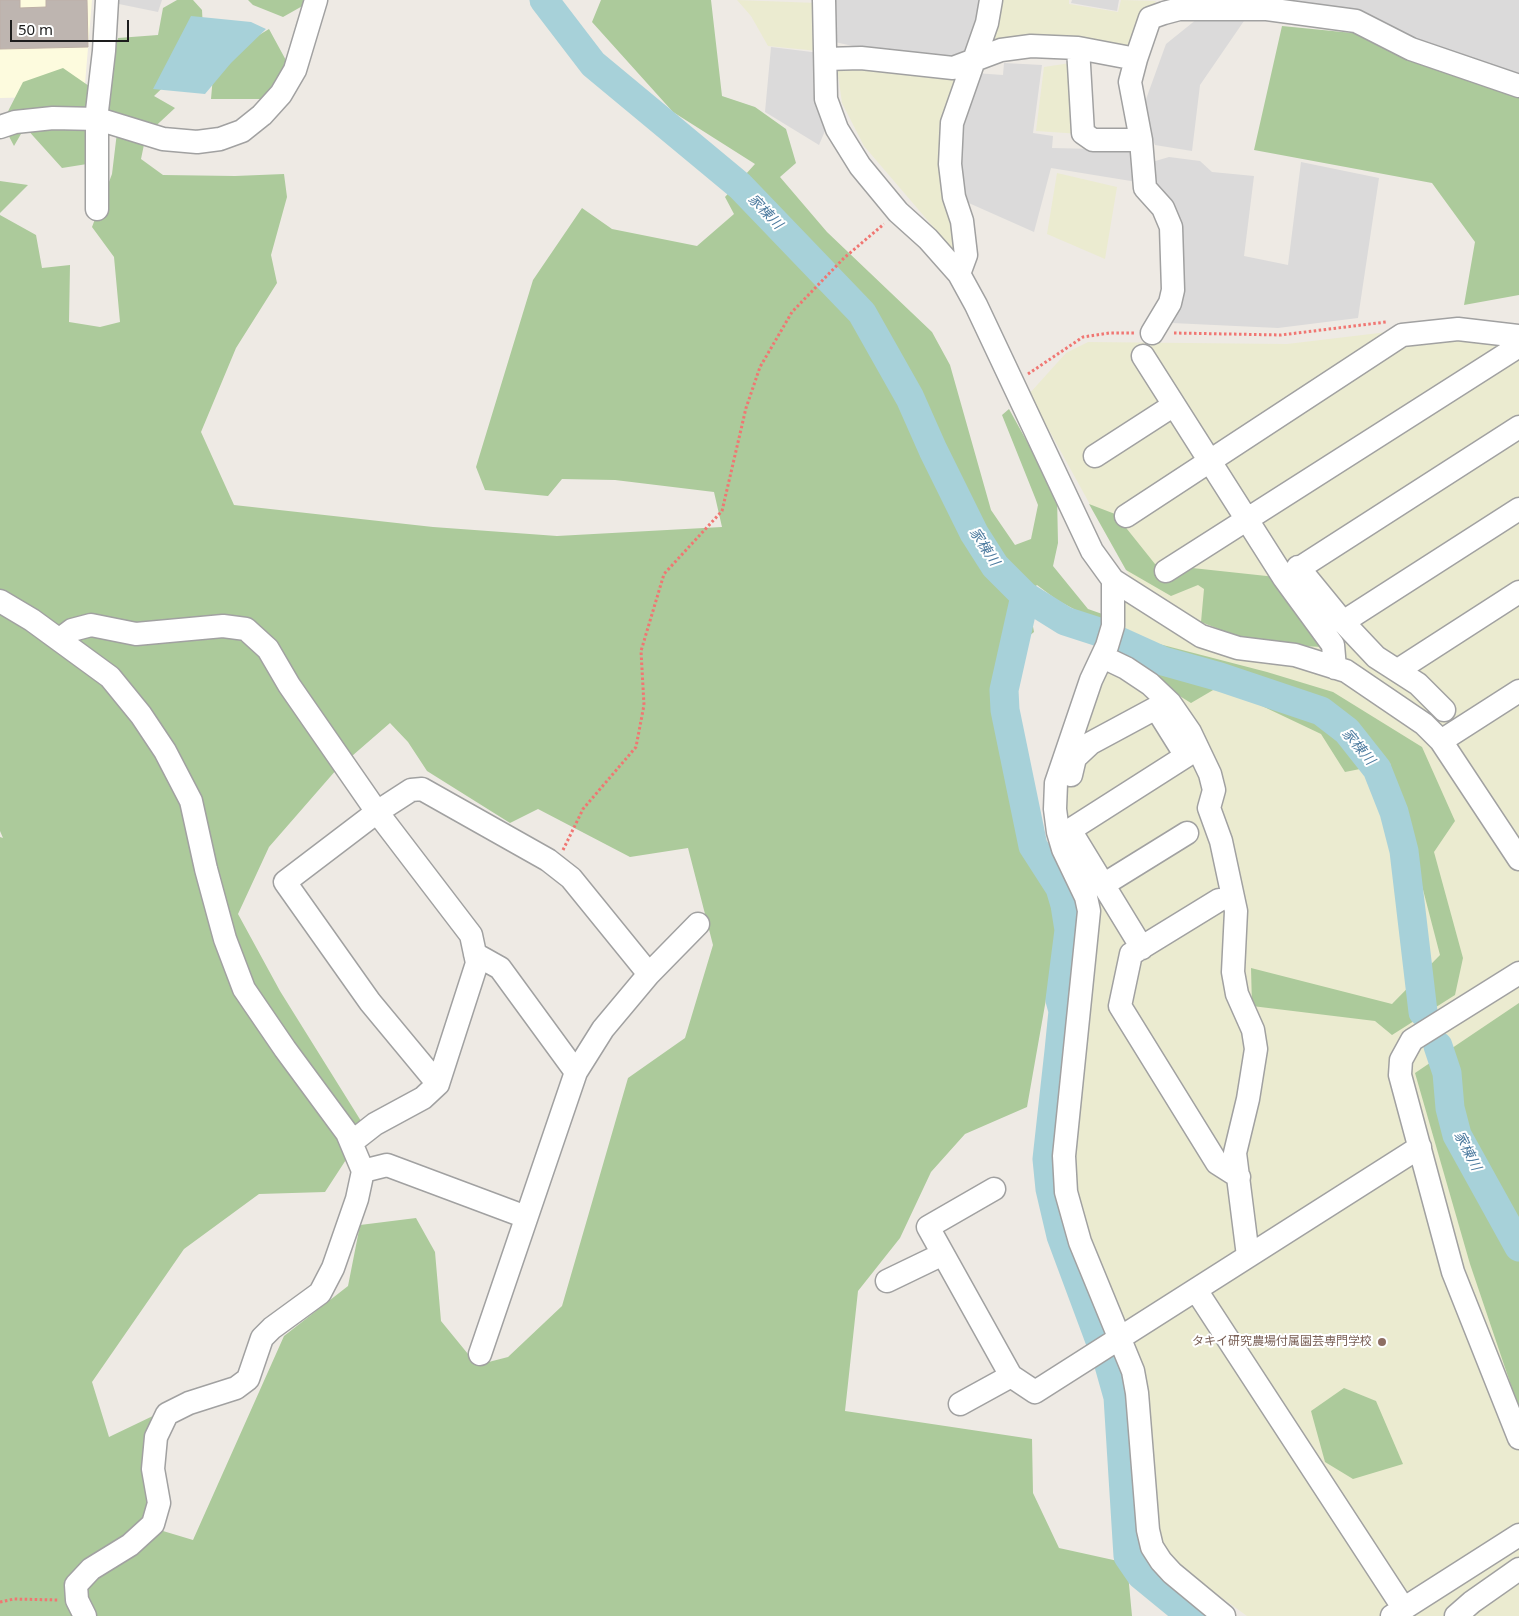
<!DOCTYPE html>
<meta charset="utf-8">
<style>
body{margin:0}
#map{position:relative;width:1519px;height:1616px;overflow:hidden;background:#eeeae4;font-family:"Noto Sans",sans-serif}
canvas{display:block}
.scale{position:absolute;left:10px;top:20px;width:119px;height:22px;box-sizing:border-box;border:2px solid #1d1d1d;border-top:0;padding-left:6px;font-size:15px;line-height:18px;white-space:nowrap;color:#1d1d1d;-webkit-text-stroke:4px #fff;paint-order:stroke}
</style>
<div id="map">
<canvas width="1519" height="1616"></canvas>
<div class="scale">50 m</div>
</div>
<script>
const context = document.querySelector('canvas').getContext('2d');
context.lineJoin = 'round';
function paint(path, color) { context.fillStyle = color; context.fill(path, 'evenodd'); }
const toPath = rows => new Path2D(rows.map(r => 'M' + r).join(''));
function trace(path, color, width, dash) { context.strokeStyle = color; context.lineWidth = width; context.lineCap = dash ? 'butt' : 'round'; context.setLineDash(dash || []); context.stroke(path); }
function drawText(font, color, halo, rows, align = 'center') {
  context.font = font + ' "Noto Sans","Noto Sans JP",sans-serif'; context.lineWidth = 4; context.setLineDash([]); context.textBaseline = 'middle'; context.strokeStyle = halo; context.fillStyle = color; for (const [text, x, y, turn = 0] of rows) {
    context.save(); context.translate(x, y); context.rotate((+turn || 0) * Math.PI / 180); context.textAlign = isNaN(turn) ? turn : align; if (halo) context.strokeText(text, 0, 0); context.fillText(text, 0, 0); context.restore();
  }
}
const residential = toPath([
 [114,0,162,0,158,12,114,3],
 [835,0,988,0,971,59,870,50,835,42],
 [1072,0,1119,0,1117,11,1071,3],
 [1268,0,1519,0,1519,78],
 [1202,15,1246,18,1200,85,1192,151,1155,145,1141,113,1166,44],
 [771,47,820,53,827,126,819,145,765,112],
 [1004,63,1042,65,1033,133,1053,136,1052,148,1096,149,1131,144,1137,182,1051,168,1034,232,962,200,957,126,975,73,1003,75],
 [1169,157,1200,161,1212,172,1254,176,1244,256,1288,265,1301,162,1379,178,1358,318,1278,328,1172,323,1182,285,1150,182,1152,162]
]);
const education = toPath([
 [0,0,92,0,84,96,0,98]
]);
const farmland = toPath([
 [737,0,817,3,818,51,768,46,751,16],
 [997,0,1069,0,1069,4,1118,12,1121,0,1156,1,1135,46,1128,49,990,46],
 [1077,62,1081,134,1036,131,1044,67],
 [842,65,961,76,959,257,864,146,842,103,837,68],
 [1057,173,1117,187,1105,259,1047,234],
 [1463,323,1519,329,1519,1616,1247,1616,1167,1558,1157,1539,1144,1377,1080,1212,1073,1161,1093,981,1098,896,1065,830,1063,784,1121,632,1129,575,1029,394,1066,353,1088,342,1287,344]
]);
const forest = toPath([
 [177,0,193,0,202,10,204,48,154,96,175,108,146,135,141,159,163,175,235,176,284,174,287,197,271,255,277,283,236,348,201,432,234,505,433,527,557,536,722,527,714,492,615,480,562,479,548,496,485,490,476,467,533,280,582,208,612,229,697,246,734,214,725,197,755,164,673,112,592,22,601,0,711,0,722,96,755,107,786,129,796,163,780,177,827,232,932,332,950,365,991,510,1015,545,1031,539,1038,505,1002,415,1009,409,1057,496,1058,543,1053,566,1088,609,1108,616,1096,621,1057,600,1037,585,1027,594,1034,632,999,660,1002,711,1024,796,1061,914,1027,1107,965,1134,931,1172,900,1238,858,1291,845,1411,1032,1439,1033,1493,1059,1548,1127,1563,1132,1616,0,1616,0,837,3,838,0,831,0,215,36,235,42,268,70,265,69,322,100,327,120,322,114,257,92,227,112,174,118,124,87,164,62,168,25,127,14,146,2,123,23,82,63,68,89,86,112,64,118,38,158,35,163,8],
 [390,723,408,742,427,771,510,823,538,809,630,857,688,848,713,945,685,1038,628,1078,562,1306,508,1357,477,1365,441,1321,435,1252,416,1218,360,1225,348,1286,284,1336,193,1540,163,1531,157,1414,109,1437,92,1382,184,1249,259,1194,325,1192,366,1129,280,991,238,914,269,847,337,769],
 [248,0,307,0,306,4,283,17,253,5],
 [1282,26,1373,35,1519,93,1519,295,1464,305,1475,242,1432,183,1254,150],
 [269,29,288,64,262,99,211,99,213,76,221,58],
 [0,181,28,185,0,213],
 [1089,504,1115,514,1155,564,1276,577,1324,647,1257,644,1201,622,1204,589,1198,585,1171,596,1126,570],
 [1132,637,1267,672,1333,692,1422,747,1455,821,1434,852,1463,958,1455,995,1392,1035,1375,1021,1252,1006,1251,968,1392,1004,1440,955,1390,763,1345,772,1321,734,1220,686,1191,703,1121,660],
 [1519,1003,1519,1409,1470,1264,1415,1073],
 [1344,1388,1376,1401,1403,1464,1353,1479,1325,1462,1311,1411]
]);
const water = toPath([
 [191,16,251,22,266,29,231,63,205,94,153,89]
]);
const river = toPath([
 [544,0,593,64,740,186,862,313,910,398,933,450,974,533,995,566,1025,596,1065,621,1099,632,1163,661,1220,677,1321,711,1347,731,1377,769,1394,812,1404,851,1423,1012],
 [1025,596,1004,690,1005,710,1033,846,1060,888,1065,905,1069,930,1060,1000,1063,1011,1059,1051,1047,1159,1050,1189,1061,1236,1109,1365,1118,1397,1128,1556,1141,1575,1191,1616],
 [1438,1046,1447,1073,1450,1108,1457,1135,1519,1247]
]);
const building = toPath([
 [0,0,20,0,20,8,46,7,46,0,87,0,88,47,0,49,0,0]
]);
const path = toPath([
 [1174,333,1281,335,1386,322],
 [1028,374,1083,337,1109,333,1135,333],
 [563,850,583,809,636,747,644,705,641,651,664,574,722,511,746,408,760,367,792,312,844,258,884,224],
 [0,1602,14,1599,59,1600]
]);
const minor = toPath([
 [824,0,826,99,837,129,860,166,898,212,928,239,959,274,976,305,1092,551,1113,580,1201,636,1238,648,1295,655,1346,671,1424,724,1441,741,1519,859],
 [1078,48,1083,133,1093,140,1141,140],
 [826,59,861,58,953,68,1001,50,1031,46,1078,48,1136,59,1150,18,1164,13,1179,9,1267,9,1356,21,1411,49,1519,86],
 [1136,59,1130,82,1141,140,1145,188,1163,208,1171,227,1173,290,1170,303,1152,333],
 [0,127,15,122,53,118,98,119,163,139,197,142,220,139,242,131,262,115,281,94,295,70,316,0],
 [97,209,97,111,104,51,107,0],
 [959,274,966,255,962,221,954,197,950,164,952,123,987,23,991,0],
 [1143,356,1284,578,1333,645,1335,668],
 [1095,456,1174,405],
 [1126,516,1402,335,1458,329,1519,336],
 [1298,567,1343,622,1376,657,1418,684,1444,710],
 [1166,571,1519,346],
 [1284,578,1519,427],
 [1113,580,1113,626,1107,646,1091,680,1056,783,1055,809,1058,832,1063,849,1086,897,1089,911,1064,1156,1066,1192,1080,1242,1133,1371,1137,1393,1148,1530,1152,1547,1161,1561,1172,1573,1224,1616],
 [0,601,32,620,110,677,141,715,165,751,191,801,206,869,225,939,244,989,285,1049,347,1133,363,1171,357,1199,333,1268,320,1293,272,1328,262,1338,248,1379,236,1388,189,1403,167,1414,156,1437,153,1469,159,1503,153,1524,130,1545,91,1569,76,1585,77,1600,85,1616],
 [1343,622,1519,509],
 [60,639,72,630,91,625,136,634,223,626,246,629,268,649,289,685,377,812,471,935,477,963,438,1084,423,1098,375,1124,352,1142],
 [1103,657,1126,668,1150,684,1170,703,1190,732,1210,774,1214,790,1209,808,1221,841,1236,911,1233,972,1237,994,1253,1030,1256,1049,1248,1099,1235,1153,1248,1256],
 [1398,670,1519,592],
 [1441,741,1519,691],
 [1071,775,1075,758,1091,743,1156,708,1186,756,1070,830,1142,948],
 [1103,885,1187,833],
 [1219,900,1131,954,1120,1006,1217,1163,1239,1177],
 [475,954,500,968,576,1072],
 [1519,973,1412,1040,1401,1060,1400,1075,1453,1272,1519,1438],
 [438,1084,370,1002,285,882,377,812,411,790,422,789,548,860,571,878,649,974],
 [363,1171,387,1165,526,1217],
 [994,1189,928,1227,1011,1376,1035,1392,1420,1147],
 [887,1281,943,1254],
 [1196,1290,1404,1609],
 [480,1354,576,1072,603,1029,649,974,698,924],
 [960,1404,1011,1376],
 [1392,1616,1519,1535],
 [1456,1616,1472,1602,1519,1569]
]);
const markers = [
 [1382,1342,5,"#8d6e63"]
];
const educationNames = [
 ["タキイ研究農場付属園芸専門学校",1372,1342]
];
const waterNames = [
 ["家棟川",765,212,46],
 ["家棟川",984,547,57],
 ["家棟川",1358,747,50],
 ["家棟川",1467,1151,63]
];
paint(residential, '#dbdada');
paint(education, '#fdfbde');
paint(farmland, '#ebebd0');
paint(forest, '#acca9b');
paint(water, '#a7d1d9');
trace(river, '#a7d1d9', 29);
paint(building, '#beb5b0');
trace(building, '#beb0a7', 1);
trace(minor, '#a1a1a1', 25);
trace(path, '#f07672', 3, [2.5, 2.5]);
trace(minor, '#fff', 22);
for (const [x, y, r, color] of markers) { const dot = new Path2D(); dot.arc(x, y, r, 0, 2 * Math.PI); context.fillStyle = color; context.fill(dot); trace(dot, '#fff', 2); }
drawText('12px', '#785e54', '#fff', educationNames, 'right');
drawText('italic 14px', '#4d7b9f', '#fff', waterNames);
</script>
